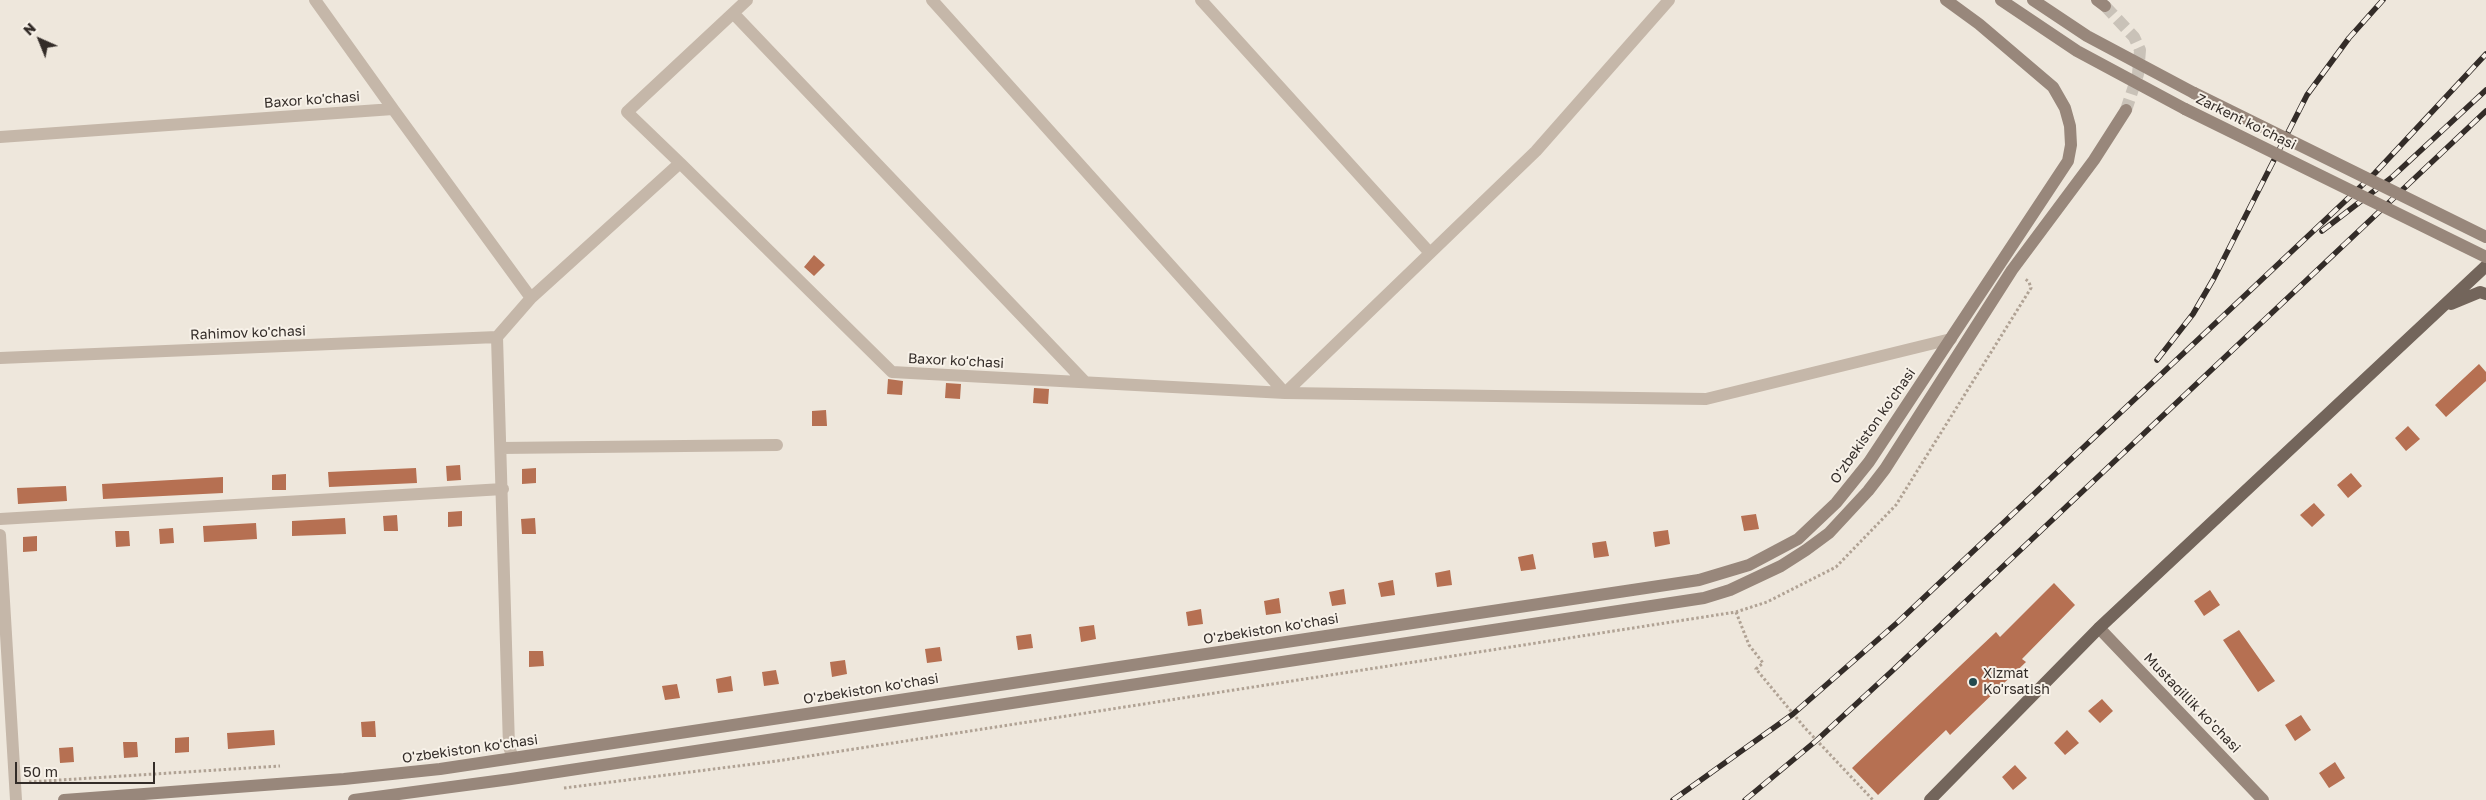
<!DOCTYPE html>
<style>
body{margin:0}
#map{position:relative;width:2486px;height:800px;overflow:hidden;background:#eee7dc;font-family:"Golos Text",sans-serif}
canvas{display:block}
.north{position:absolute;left:15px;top:15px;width:50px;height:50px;-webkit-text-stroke:4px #f7f1e8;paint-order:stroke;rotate:316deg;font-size:14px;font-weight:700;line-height:20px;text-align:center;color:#332c28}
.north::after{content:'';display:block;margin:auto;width:18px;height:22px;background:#332c28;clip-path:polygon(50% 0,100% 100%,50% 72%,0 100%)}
.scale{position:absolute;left:15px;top:762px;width:140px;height:22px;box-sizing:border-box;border:2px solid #332c28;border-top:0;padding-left:6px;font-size:15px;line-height:18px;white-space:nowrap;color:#332c28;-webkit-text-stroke:4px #f7f1e8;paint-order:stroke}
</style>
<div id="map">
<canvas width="2486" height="800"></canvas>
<div class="north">N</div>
<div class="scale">50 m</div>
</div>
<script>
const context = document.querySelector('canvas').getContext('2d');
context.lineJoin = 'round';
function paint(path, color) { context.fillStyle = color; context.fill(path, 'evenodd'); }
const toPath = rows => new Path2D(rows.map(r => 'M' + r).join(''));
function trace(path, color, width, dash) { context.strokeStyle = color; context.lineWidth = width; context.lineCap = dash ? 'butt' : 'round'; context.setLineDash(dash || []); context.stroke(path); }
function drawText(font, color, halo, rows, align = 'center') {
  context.font = font + ' "Golos Text",sans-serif'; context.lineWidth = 4; context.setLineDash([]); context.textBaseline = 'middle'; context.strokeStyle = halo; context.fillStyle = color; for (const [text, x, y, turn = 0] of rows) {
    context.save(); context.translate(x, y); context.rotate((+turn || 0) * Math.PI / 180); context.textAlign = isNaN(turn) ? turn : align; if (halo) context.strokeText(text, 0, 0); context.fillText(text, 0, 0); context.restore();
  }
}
const building = toPath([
 [814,255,825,265,814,276,804,267],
 [2479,364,2486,372,2486,381,2446,417,2435,405],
 [888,379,903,381,902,395,887,394],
 [946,383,961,384,960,399,945,398],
 [1034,388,1049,389,1048,404,1033,403],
 [826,410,827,426,812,426,812,411],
 [2408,426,2420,439,2406,451,2395,438],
 [460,465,461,480,447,481,446,466],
 [416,468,417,483,329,487,328,472],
 [536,468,536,483,522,484,522,469],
 [2351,473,2362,486,2348,498,2337,485],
 [286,474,286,490,272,490,272,475],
 [223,477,223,493,103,499,102,484],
 [66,486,67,501,18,504,17,488],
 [2314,503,2325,515,2312,527,2300,515],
 [462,511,462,526,448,527,448,512],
 [1756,514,1759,529,1744,531,1741,516],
 [397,515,398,531,384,531,383,516],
 [345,518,346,534,292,536,292,521],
 [535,518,536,534,522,534,521,519],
 [256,523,257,539,204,542,203,526],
 [173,528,174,543,160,544,159,529],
 [1668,530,1670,544,1655,547,1653,532],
 [115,531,129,531,130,546,116,547],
 [37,536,37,551,23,552,23,537],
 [1606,541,1609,556,1594,558,1592,543],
 [1533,554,1536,569,1521,571,1518,557],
 [1450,570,1452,585,1437,587,1435,573],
 [1393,580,1395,595,1381,597,1378,583],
 [2054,583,2075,605,2022,659,2026,662,1950,735,1946,730,1878,795,1852,768,1996,632,2000,637],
 [1344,589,1346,604,1332,606,1329,592],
 [2210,590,2220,605,2204,616,2194,601],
 [1279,598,1281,613,1266,615,1264,601],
 [1201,609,1203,624,1188,626,1186,612],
 [1094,625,1096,639,1081,642,1079,627],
 [2239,630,2275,681,2258,692,2223,640],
 [1031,634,1033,648,1018,650,1016,636],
 [940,647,942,661,927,663,925,649],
 [529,651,543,651,544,666,529,667],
 [845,660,847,674,832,677,830,662],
 [776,670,779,684,764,686,762,672],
 [731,676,733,691,718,693,716,679],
 [677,684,680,698,665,700,662,686],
 [2102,699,2113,711,2100,723,2088,711],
 [2301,715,2311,730,2295,741,2285,725],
 [375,721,376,737,362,737,361,722],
 [274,730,275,745,228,749,227,733],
 [2067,730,2079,743,2065,755,2054,743],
 [189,737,189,752,175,753,175,738],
 [123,742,137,742,138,757,124,758],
 [73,747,74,762,60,763,59,748],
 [2335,762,2345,778,2329,788,2319,773],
 [2015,765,2027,778,2013,790,2002,777]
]);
const secondaryTunnel = toPath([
 [2105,6,2134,37,2140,50,2138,74,2126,110]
]);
const path = toPath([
 [1736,612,1749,645,1763,663,1756,669,1805,728,1873,800],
 [29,782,280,766],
 [564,788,777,761,1736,612,1767,602,1836,567,1896,505,2031,288,2029,282,2024,278]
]);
const street = toPath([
 [315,0,393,109],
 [932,0,1285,393,1706,399,1951,339],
 [1201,0,1430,253],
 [733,13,1085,382],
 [0,137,393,109,531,298,497,337],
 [680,163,892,372,1285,393,1536,151,1669,0],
 [531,298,680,163,627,112,747,0],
 [497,337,509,747,513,758],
 [0,358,497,337],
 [501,448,777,445],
 [0,519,503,489],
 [0,535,16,800]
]);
const secondary = toPath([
 [2001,0,2077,51,2185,109],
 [2033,0,2087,36,2194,93],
 [2097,0,2105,6],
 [2099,628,2263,800],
 [64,800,344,779,440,769,1699,580,1749,565,1798,539,1836,503,1869,462,2068,161,2071,145,2070,126,2065,108,2053,87,1979,24,1946,0],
 [354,800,511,779,1704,598,1730,590,1781,566,1806,550,1829,533,1868,491,1885,469,2012,270,2094,160,2126,110]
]);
const primary = toPath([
 [2451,304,2480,292,2486,294],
 [1930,800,2099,628,2486,266]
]);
const rail = toPath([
 [2322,231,2391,178,2486,90],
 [2157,360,2193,314,2214,278,2307,95,2349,38,2383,0],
 [1673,800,1793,714,1898,622,2375,173,2486,54],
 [1745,800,1817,740,1891,672,2486,111]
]);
const secondaryBridge = toPath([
 [2194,93,2486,237],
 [2185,109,2486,257]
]);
const markers = [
 [1973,682,5,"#234a4f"]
];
const streetNames = [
 ["Baxor ko'chasi",312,100,-4],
 ["Zarkent ko'chasi",2246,122,26],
 ["Rahimov ko'chasi",248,333,-2],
 ["Baxor ko'chasi",956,361,3],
 ["O'zbekiston ko'chasi",1873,426,-55],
 ["O'zbekiston ko'chasi",1271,629,-9],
 ["O'zbekiston ko'chasi",871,689,-9],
 ["Mustaqillik ko'chasi",2192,703,46],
 ["O'zbekiston ko'chasi",470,749,-8]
];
const poiNames = [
 ["Xizmat",1983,674],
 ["Ko'rsatish",1983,690]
];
paint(building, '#b67052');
trace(secondaryTunnel, '#c9c2b8', 12, [12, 6]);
trace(path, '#b0a294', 3, [2.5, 2.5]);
trace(street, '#c5b7a9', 12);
trace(secondary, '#98877b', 12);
trace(primary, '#73655b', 12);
trace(rail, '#332c28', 5.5);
trace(rail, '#f7f1e8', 4, [11]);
trace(secondaryBridge, '#98877b', 12);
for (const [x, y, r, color] of markers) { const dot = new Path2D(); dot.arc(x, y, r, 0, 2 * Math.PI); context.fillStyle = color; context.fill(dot); trace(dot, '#f7f1e8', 2); }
drawText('14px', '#332c28', '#f7f1e8', streetNames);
drawText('14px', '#332c28', '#f7f1e8', poiNames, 'left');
</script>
